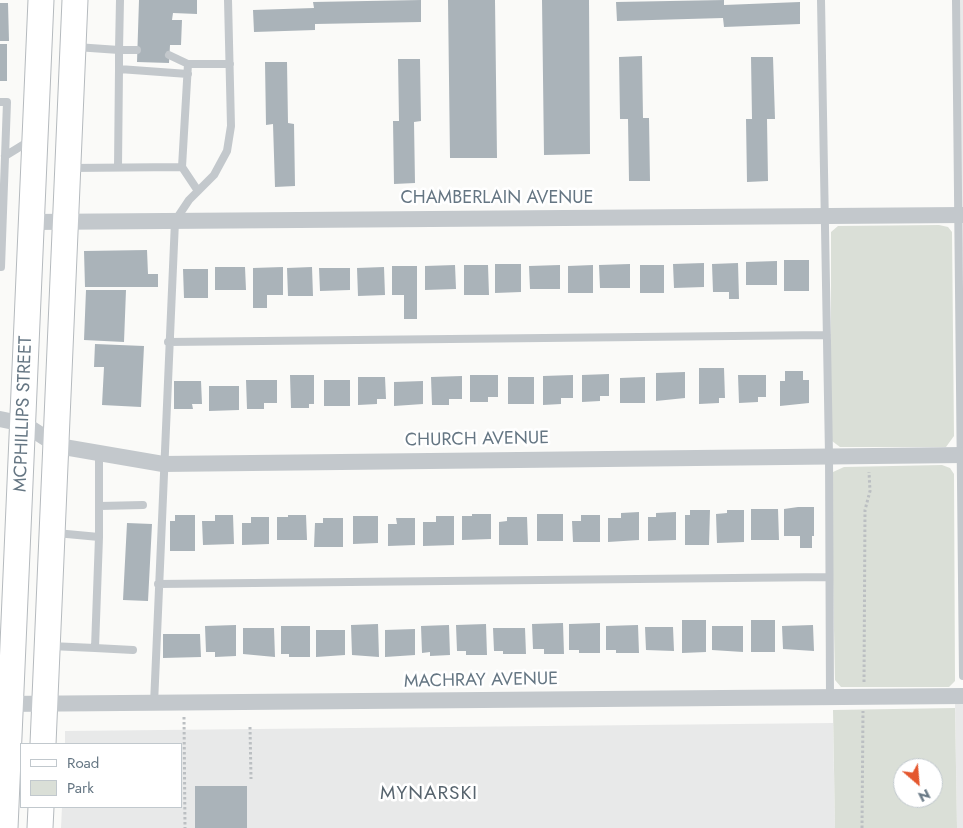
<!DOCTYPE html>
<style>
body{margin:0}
#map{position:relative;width:963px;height:828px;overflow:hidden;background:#fafaf8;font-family:Jost,sans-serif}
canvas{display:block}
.legend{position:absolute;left:20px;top:743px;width:162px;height:65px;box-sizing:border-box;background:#fff;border:1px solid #c1c8cd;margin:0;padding:6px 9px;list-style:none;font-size:15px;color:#657683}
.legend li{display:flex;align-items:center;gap:10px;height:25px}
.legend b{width:25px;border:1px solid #c1c8cd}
.north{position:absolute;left:893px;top:758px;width:50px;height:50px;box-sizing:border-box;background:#fff;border:1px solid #c1c8cd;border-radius:50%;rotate:153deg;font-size:14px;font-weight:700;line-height:20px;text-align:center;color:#657683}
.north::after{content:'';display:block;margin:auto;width:18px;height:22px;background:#e4572e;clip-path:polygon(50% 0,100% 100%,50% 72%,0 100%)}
</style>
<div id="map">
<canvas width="963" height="828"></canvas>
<ul class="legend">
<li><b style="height:6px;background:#fff"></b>Road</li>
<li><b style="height:14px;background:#dadfd7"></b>Park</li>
</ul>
<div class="north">N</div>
</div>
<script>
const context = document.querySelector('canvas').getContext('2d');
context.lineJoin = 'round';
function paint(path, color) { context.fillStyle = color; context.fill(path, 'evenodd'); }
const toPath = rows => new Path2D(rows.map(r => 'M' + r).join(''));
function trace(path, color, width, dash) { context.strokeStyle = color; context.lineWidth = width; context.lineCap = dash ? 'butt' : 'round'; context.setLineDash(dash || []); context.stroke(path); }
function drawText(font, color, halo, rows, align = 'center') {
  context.font = font + ' Jost,sans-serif'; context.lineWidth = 5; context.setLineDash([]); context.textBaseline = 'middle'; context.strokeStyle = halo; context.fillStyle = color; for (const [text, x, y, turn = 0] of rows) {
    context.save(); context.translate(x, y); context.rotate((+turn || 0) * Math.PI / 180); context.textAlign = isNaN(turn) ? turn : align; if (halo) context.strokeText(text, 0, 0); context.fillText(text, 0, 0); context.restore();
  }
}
const built = toPath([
 [957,0,963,0,963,293],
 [955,702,963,702,963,828,957,828],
 [833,723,835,828,61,828,62,807,181,807,181,744,65,744,65,731]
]);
const green = toPath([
 [939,225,948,227,952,232,954,436,946,447,840,447,832,441,831,431,831,232,838,226],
 [942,465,950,468,954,474,955,681,949,687,841,687,835,680,831,477,833,472,844,467],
 [955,708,957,828,835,828,833,710],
 [903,768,933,768,933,798,903,798]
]);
const building = toPath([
 [139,0,197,0,197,14,173,13,172,20,182,20,181,45,170,45,169,63,137,62],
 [421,0,421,22,315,24,315,30,254,32,253,10,314,8,313,2],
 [448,0,495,0,497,158,450,158],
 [542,0,589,0,590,154,544,155],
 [724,0,724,5,800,2,800,24,724,27,723,18,617,21,616,2],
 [0,3,8,3,9,41,0,41],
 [0,44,7,44,7,81,0,81],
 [642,56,643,118,649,118,650,181,629,181,628,119,620,119,619,57],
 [751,57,773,57,775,119,767,119,768,181,747,182,746,119,752,119],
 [398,59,420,59,421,121,414,122,415,183,394,184,393,121,399,121],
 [265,62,287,62,288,123,294,124,295,186,275,187,273,124,266,125],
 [147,250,148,274,158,274,158,287,85,287,84,251],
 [784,260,809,260,809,291,784,291],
 [777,261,777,285,746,285,746,262],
 [704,263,704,287,674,288,673,264],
 [738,263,739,299,729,299,729,292,713,292,712,264],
 [495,264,521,264,521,292,495,293],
 [630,264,630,288,600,288,599,265],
 [455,265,456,289,425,290,425,266],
 [464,265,488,265,489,295,464,295],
 [560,265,560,289,530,289,529,266],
 [593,265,593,293,568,293,568,266],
 [640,265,664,265,664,293,640,293],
 [392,266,417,266,417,319,404,319,404,295,392,295],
 [215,267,245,267,246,290,215,290],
 [283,267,283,295,267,295,267,308,253,308,253,268],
 [312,267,313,296,288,296,287,268],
 [384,267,385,295,358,296,357,268],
 [319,268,350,268,350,290,320,291],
 [183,269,208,269,208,298,184,298],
 [86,290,126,290,124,342,84,340],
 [95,344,144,346,141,407,102,405,104,367,94,367],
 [699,368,724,368,725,398,719,398,719,403,699,404],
 [785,371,803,371,803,380,809,380,809,403,780,406,780,381,785,381],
 [685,372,685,398,656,401,656,373],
 [609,374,609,396,600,396,600,401,582,402,582,375],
 [290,375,314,375,314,404,309,404,309,408,291,408],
 [470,375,498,375,498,397,488,397,488,402,470,402],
 [573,375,573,398,561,398,561,404,543,405,543,376],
 [738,375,766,375,766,397,758,397,758,402,739,403],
 [462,376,462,399,449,399,449,405,432,405,431,377],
 [358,377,385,377,386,399,377,399,377,404,358,405],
 [508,377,534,377,534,404,508,404],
 [645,377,645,403,620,403,620,378],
 [246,380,277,380,277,403,264,403,264,409,247,409],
 [324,380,350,380,350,406,324,406],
 [174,381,201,381,202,404,192,404,193,409,174,409],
 [423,381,423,404,394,406,394,382],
 [209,386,239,386,239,410,209,411],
 [798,507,814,507,814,536,812,536,812,548,800,548,800,536,784,536,784,509],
 [751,509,778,509,779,540,751,540],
 [690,510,710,510,709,545,685,545,685,515,690,515],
 [727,510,744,510,744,542,717,543,716,514,727,513],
 [639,512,639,540,608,542,608,518,621,518,621,513],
 [676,512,676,540,648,541,648,517,656,517,656,513],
 [472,514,491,514,491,539,462,540,462,516,472,516],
 [537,514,563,514,563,541,537,541],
 [175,515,195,515,195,551,170,551,170,521,175,521],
 [215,515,233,515,234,544,203,545,202,521,215,521],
 [288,515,306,515,307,540,277,540,277,517,288,517],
 [581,515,600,515,600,542,573,542,572,521,581,521],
 [353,516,378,516,378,543,353,544],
 [436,516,454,516,454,545,423,546,423,522,436,522],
 [251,517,269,517,269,544,242,545,242,523,251,523],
 [507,517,527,517,528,545,499,545,499,522,507,521],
 [323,518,343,518,343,547,314,547,315,523,323,523],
 [396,518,415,518,415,545,388,546,388,524,397,524],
 [127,523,152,524,148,601,123,600],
 [682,620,706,620,706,652,682,653],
 [751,620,775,620,775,652,751,652],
 [563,623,564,654,544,654,544,649,533,649,532,624],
 [600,623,600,653,579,653,579,650,569,650,569,624],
 [378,624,379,657,352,655,351,625],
 [486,624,487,655,466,655,466,651,457,651,456,625],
 [236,625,236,656,215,657,215,652,206,652,205,626],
 [449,625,450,655,430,656,430,652,422,653,421,626],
 [638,625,639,653,616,653,616,650,606,650,606,626],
 [813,625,814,651,783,649,782,626],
 [281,626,310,626,310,657,289,657,289,654,281,654],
 [712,626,743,626,743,652,712,650],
 [645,627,673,627,674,651,646,650],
 [243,628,274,628,275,657,243,654],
 [493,628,525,628,526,654,503,654,503,651,494,651],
 [415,629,415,655,385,657,385,630],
 [316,630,345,630,345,655,316,657],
 [163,634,200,634,201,657,163,658],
 [195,786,247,786,247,828,195,828]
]);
const path = toPath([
 [864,682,865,510,870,491,869,472],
 [184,717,185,828],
 [250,727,251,779],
 [862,828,863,711]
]);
const lane = toPath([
 [120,0,119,50,137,50],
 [821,0,829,455,830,698],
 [956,0,963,676],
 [76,47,119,50,119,69,188,74],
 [169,55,188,64],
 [0,102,7,102,1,267],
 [5,156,31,140],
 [118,167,119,69],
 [182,167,198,191],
 [71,168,182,167,188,64,230,64],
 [168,342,827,335],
 [100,506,143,505],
 [56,533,99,537],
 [158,584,829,577],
 [50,646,95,648,99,537,99,453],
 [95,648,133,650],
 [154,704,175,221,189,200,214,175,227,151,231,126,228,0]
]);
const street = toPath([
 [32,222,963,215],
 [0,419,24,424,58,446,163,464,963,455],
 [2,704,963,696]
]);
const primary = toPath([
 [43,744,75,0],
 [5,828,41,0],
 [40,828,41,807]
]);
const streetNames = [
 ["CHAMBERLAIN AVENUE",497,199],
 ["MCPHILLIPS STREET",24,414,-88],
 ["CHURCH AVENUE",477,440,-1],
 ["MACHRAY AVENUE",481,681,-1]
];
const neighbourhoodNames = [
 ["MYNARSKI",429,794]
];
paint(built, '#e8e9e9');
paint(green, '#dadfd7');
paint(building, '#aab3b9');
trace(primary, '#b5babe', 27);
trace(path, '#bbbfc2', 3, [2.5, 2.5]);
trace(lane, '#c3c8cc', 8);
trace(street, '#c3c8cc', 16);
trace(primary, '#fff', 25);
drawText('18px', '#657683', '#fff', streetNames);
context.letterSpacing = '1px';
drawText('19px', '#57646e', '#fff', neighbourhoodNames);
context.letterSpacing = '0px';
</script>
